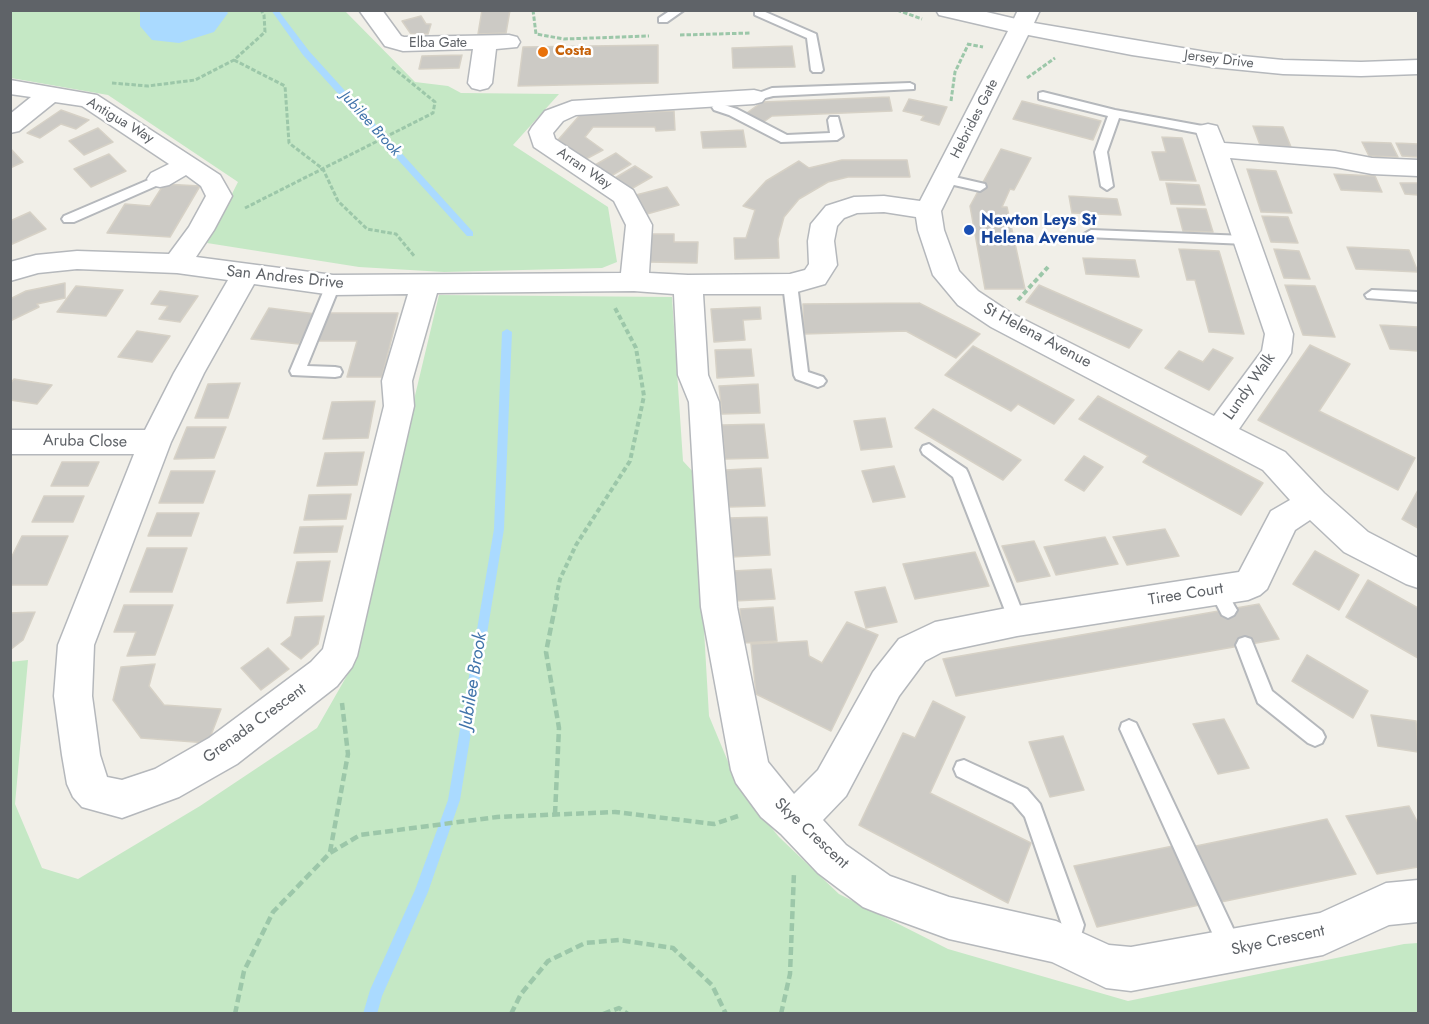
<!DOCTYPE html>
<style>
body{margin:0}
#map{position:relative;width:1429px;height:1024px;overflow:hidden;background:#f1efe8;font-family:Jost,sans-serif}
canvas{display:block}
.frame{position:absolute;inset:0;border:12px solid #5f6368;pointer-events:none}
</style>
<div id="map">
<canvas width="1429" height="1024"></canvas>
<div class="frame"></div>
</div>
<script>
const context = document.querySelector('canvas').getContext('2d');
context.lineJoin = 'round';
function paint(path, color) { context.fillStyle = color; context.fill(path, 'evenodd'); }
const toPath = rows => new Path2D(rows.map(r => 'M' + r).join(''));
function trace(path, color, width, dash) { context.strokeStyle = color; context.lineWidth = width; context.lineCap = dash ? 'butt' : 'round'; context.setLineDash(dash || []); context.stroke(path); }
function drawText(font, color, halo, rows, align = 'center') {
  context.font = font + ' Jost,sans-serif'; context.lineWidth = 5; context.setLineDash([]); context.textBaseline = 'middle'; context.strokeStyle = halo; context.fillStyle = color; for (const [text, x, y, turn = 0] of rows) {
    context.save(); context.translate(x, y); context.rotate((+turn || 0) * Math.PI / 180); context.textAlign = isNaN(turn) ? turn : align; if (halo) context.strokeText(text, 0, 0); context.fillText(text, 0, 0); context.restore();
  }
}
const green = toPath([
 [10,11,345,11,415,82,448,86,461,93,559,94,513,145,608,207,617,262,602,268,444,272,359,267,207,243,238,182,108,95,11,78],
 [439,295,672,297,683,461,695,474,709,716,739,788,779,837,839,894,948,949,1128,1001,1404,944,1418,943,1418,1013,11,1013,10,662,28,660,15,804,42,868,78,879,200,806,317,728,349,672]
]);
const water = toPath([
 [226,11,228,13,214,32,179,43,152,40,140,26,140,11]
]);
const stream = toPath([
 [271,10,278,10,309,51,473,232,473,236,467,236,303,55,271,10],
 [507,329,512,332,504,529,460,800,428,892,382,996,377,1014,363,1014,370,990,415,890,448,800,494,529,502,332,507,329]
]);
const building = toPath([
 [482,10,510,10,506,33,478,34,482,10],
 [421,16,426,24,431,24,428,34,411,34,402,21,421,16],
 [658,45,658,83,518,86,523,47,658,45],
 [792,46,795,67,733,68,732,48,792,46],
 [462,55,459,68,419,69,422,56,462,55],
 [889,97,892,111,772,116,762,123,744,115,762,102,889,97],
 [909,99,947,107,939,125,921,120,924,116,903,111,909,99],
 [1022,101,1101,121,1093,140,1013,119,1022,101],
 [61,110,89,120,76,129,61,124,40,138,27,133,61,110],
 [674,111,675,130,656,131,655,127,593,127,585,137,603,150,586,159,558,140,580,115,674,111],
 [1253,126,1283,127,1291,147,1260,145,1253,126],
 [98,128,113,142,84,155,69,141,98,128],
 [743,130,746,147,703,148,701,132,743,130],
 [1162,137,1182,138,1196,181,1160,180,1152,152,1166,152,1162,137],
 [1362,142,1391,143,1398,157,1369,156,1362,142],
 [1396,143,1418,144,1418,157,1402,156,1396,143],
 [10,148,23,162,10,168,10,148],
 [1001,149,1031,158,1014,190,1010,189,1002,207,1007,207,1025,289,985,289,970,206,1001,149],
 [616,153,631,164,611,176,595,165,616,153],
 [109,154,126,171,91,187,74,169,109,154],
 [842,160,907,160,910,177,848,177,828,182,799,199,784,217,778,239,779,258,735,259,734,238,746,238,755,210,743,206,766,181,799,161,809,168,842,160],
 [635,166,652,177,631,189,615,178,635,166],
 [1247,169,1276,171,1292,213,1261,212,1247,169],
 [1334,174,1375,176,1382,192,1341,190,1334,174],
 [1166,183,1199,185,1205,205,1171,204,1166,183],
 [1400,183,1418,183,1418,195,1405,194,1400,183],
 [164,184,200,186,170,237,107,233,125,204,150,206,164,184],
 [667,187,679,205,647,214,636,195,667,187],
 [1069,196,1117,199,1121,215,1072,213,1069,196],
 [1177,208,1206,209,1213,232,1183,231,1177,208],
 [30,212,46,229,10,245,10,221,30,212],
 [1262,216,1288,217,1298,243,1271,242,1262,216],
 [651,234,674,234,674,242,698,242,697,263,648,262,651,234],
 [1347,247,1409,250,1418,272,1356,269,1347,247],
 [1179,249,1219,251,1244,334,1209,332,1195,280,1187,280,1179,249],
 [1274,249,1299,251,1310,279,1284,278,1274,249],
 [1083,258,1135,260,1139,277,1086,274,1083,258],
 [65,283,65,298,37,304,39,307,10,321,10,299,26,291,65,283],
 [1039,285,1142,330,1129,348,1026,302,1039,285],
 [1285,285,1315,286,1335,337,1303,335,1285,285],
 [76,286,123,290,106,316,57,312,76,286],
 [160,291,198,296,180,322,159,319,168,306,151,304,160,291],
 [919,303,980,334,956,358,906,331,804,334,803,304,919,303],
 [760,307,761,319,743,320,745,340,714,342,711,309,760,307],
 [269,308,316,314,299,344,251,339,269,308],
 [326,313,398,313,382,377,347,377,357,341,318,341,326,313],
 [1380,325,1418,327,1418,351,1390,349,1380,325],
 [137,331,170,336,152,362,118,357,137,331],
 [1310,345,1350,364,1319,411,1415,458,1398,490,1258,420,1310,345],
 [973,346,1074,400,1054,424,1018,404,1011,411,945,375,973,346],
 [751,349,754,376,717,378,715,350,751,349],
 [1213,349,1233,358,1209,390,1165,368,1179,351,1203,362,1213,349],
 [14,379,52,385,37,404,10,400,10,384,14,379],
 [240,383,228,418,195,418,208,384,240,383],
 [758,384,760,413,722,414,719,386,758,384],
 [1098,396,1263,483,1241,515,1143,462,1148,456,1079,419,1098,396],
 [375,401,368,438,323,439,332,402,375,401],
 [933,409,1021,460,1003,480,915,428,933,409],
 [885,418,892,447,861,450,854,421,885,418],
 [764,424,768,458,725,459,722,425,764,424],
 [187,427,226,427,214,458,174,459,187,427],
 [364,452,357,485,317,486,325,453,364,452],
 [1084,456,1103,467,1084,491,1065,480,1084,456],
 [62,462,99,462,88,486,51,486,62,462],
 [894,466,905,497,873,502,862,471,894,466],
 [761,468,765,506,729,507,726,470,761,468],
 [171,471,215,471,203,503,159,503,171,471],
 [1418,490,1418,528,1402,519,1418,490],
 [351,494,346,519,304,520,309,495,351,494],
 [44,496,84,496,73,522,32,522,44,496],
 [157,513,199,513,191,536,148,536,157,513],
 [767,517,770,555,731,557,728,518,767,517],
 [343,526,337,552,294,553,300,527,343,526],
 [1165,529,1179,556,1127,565,1113,537,1165,529],
 [22,536,68,536,47,585,10,585,10,560,22,536],
 [1105,537,1118,564,1056,575,1044,547,1105,537],
 [1034,541,1050,576,1017,582,1002,546,1034,541],
 [147,548,187,548,172,592,130,592,147,548],
 [1315,551,1359,575,1339,610,1293,584,1315,551],
 [975,552,989,586,915,599,903,564,975,552],
 [330,561,322,601,287,603,297,562,330,561],
 [771,569,775,599,734,601,732,571,771,569],
 [1368,580,1418,608,1418,658,1346,617,1368,580],
 [885,587,897,622,866,628,855,592,885,587],
 [1259,604,1279,639,956,696,943,659,1259,604],
 [124,605,173,605,155,655,127,656,136,632,114,632,124,605],
 [773,607,777,641,743,643,740,609,773,607],
 [35,612,23,640,10,650,10,613,35,612],
 [324,616,318,644,301,659,281,644,291,636,295,617,324,616],
 [847,622,878,635,831,731,756,694,751,644,807,641,809,656,822,663,847,622],
 [268,648,289,669,261,690,241,668,268,648],
 [1307,655,1368,691,1353,718,1292,681,1307,655],
 [155,664,149,686,164,705,221,709,208,743,141,738,113,700,121,667,155,664],
 [933,701,965,717,930,793,1031,843,1008,903,859,825,903,733,915,738,933,701],
 [1371,715,1416,721,1418,752,1378,746,1371,715],
 [1224,719,1249,768,1218,774,1193,724,1224,719],
 [1063,736,1084,790,1050,797,1029,742,1063,736],
 [1409,806,1418,823,1418,867,1377,874,1346,816,1409,806],
 [1327,819,1356,874,1221,902,1196,846,1327,819],
 [1178,845,1204,904,1097,927,1074,866,1178,845]
]);
const pathFar2 = toPath([
 [533,10,536,34,564,39,649,36],
 [897,10,922,19],
 [680,35,751,33],
 [967,44,983,47],
 [234,60,285,86,289,143,323,169,338,201,367,229,396,234,415,257],
 [1027,78,1055,58],
 [112,83,148,86,195,80,234,60,265,32,264,15,261,10],
 [951,101,955,72,968,45],
 [245,208,433,113,435,102,392,67]
]);
const pathFar1 = toPath([
 [1018,300,1048,267],
 [556,598,560,579,576,545,630,461,644,396,636,348,615,308]
]);
const path = toPath([
 [555,814,559,728,546,652,557,597],
 [330,852,348,754,342,703],
 [235,1014,244,971,273,912,330,853,360,835,497,817,615,812,714,824,741,815],
 [511,1014,521,994,548,961,585,943,619,940,673,948,712,985,726,1014],
 [603,1014,619,1008,628,1014],
 [781,1014,790,974,794,872]
]);
const service = toPath([
 [671,10,684,10,667,22,659,22,659,18,671,10],
 [755,11,763,11,816,34,823,70,821,72,813,72,811,70,807,38,755,15,755,11],
 [910,83,914,85,914,89,773,96,754,101,748,97,772,88,910,83],
 [1043,92,1115,110,1208,127,1214,131,1208,135,1119,118,1107,152,1113,186,1107,190,1101,186,1095,152,1108,116,1039,99,1039,93,1043,92],
 [718,103,737,109,787,135,830,133,828,120,830,117,838,117,843,136,837,140,781,142,729,115,714,110,712,107,718,103],
 [160,175,166,179,165,182,74,222,64,222,62,219,64,216,160,175],
 [946,175,985,184,986,187,980,191,941,182,940,179,946,175],
 [1091,230,1246,236,1253,240,1246,244,1086,237,1084,234,1091,230],
 [790,279,797,284,808,372,823,377,826,381,823,385,818,387,796,379,794,375,783,284,790,279],
 [333,280,340,285,307,366,335,367,340,368,342,372,340,376,335,377,292,375,290,371,326,285,333,280],
 [1372,290,1418,292,1418,302,1367,298,1365,295,1372,290],
 [929,444,966,469,968,473,1026,621,1023,626,1017,629,1011,626,953,477,923,454,921,450,923,446,929,444],
 [1218,583,1224,585,1234,605,1237,610,1234,615,1228,618,1222,615,1209,590,1212,585,1218,583],
 [1245,637,1251,639,1272,691,1322,731,1325,737,1322,743,1315,746,1308,743,1258,703,1236,645,1239,639,1245,637],
 [1129,720,1136,723,1240,943,1243,951,1240,959,1232,962,1224,959,1120,729,1122,723,1129,720],
 [964,760,1027,789,1040,804,1084,925,1075,956,1067,959,1059,956,1056,948,1062,925,1025,817,1013,803,957,776,954,769,957,762,964,760]
]);
const minor = toPath([
 [359,10,382,10,401,36,404,37,509,35,517,37,520,42,517,47,496,49,492,83,488,88,480,90,472,88,468,83,473,49,403,51,385,46,359,10],
 [936,10,978,10,1029,22,1032,27,941,211,944,230,959,271,978,291,1011,313,1214,416,1262,351,1265,334,1196,131,1199,126,1208,124,1217,126,1224,143,1335,151,1372,158,1418,160,1418,176,1372,174,1335,167,1230,158,1293,334,1291,353,1286,361,1239,429,1285,452,1324,493,1368,532,1418,558,1418,588,1406,584,1344,552,1310,520,1295,530,1267,589,1260,595,1248,600,1017,636,942,652,925,661,899,696,846,796,823,820,846,845,890,876,949,897,1056,921,1109,945,1131,947,1320,913,1386,883,1418,880,1418,922,1389,925,1323,955,1131,991,1106,988,1052,962,949,939,878,913,863,907,818,873,781,834,761,817,736,783,731,770,701,607,689,402,678,375,674,294,634,291,437,293,412,381,414,406,357,656,352,667,337,686,237,764,179,797,122,818,82,807,73,797,67,784,62,755,54,696,58,645,134,454,10,454,10,430,145,430,174,373,228,280,177,273,77,269,38,273,10,281,10,262,36,255,77,251,169,254,189,227,206,196,201,186,186,175,169,185,160,187,151,185,147,179,151,173,169,164,82,106,55,102,19,131,10,133,10,114,31,97,10,94,10,80,97,95,220,175,232,196,214,230,196,257,333,275,621,273,626,225,614,201,534,147,529,132,532,127,545,111,572,101,754,90,762,92,766,97,762,102,754,104,576,115,563,121,553,133,555,139,633,190,652,225,649,273,688,275,790,274,805,270,809,264,808,241,811,224,826,206,854,197,884,196,920,201,1008,31,939,15,936,10],
 [884,212,916,217,918,230,933,275,958,305,991,327,1263,470,1290,500,1271,511,1239,572,1017,606,935,622,899,639,873,672,818,770,794,794,768,762,737,607,719,402,708,375,703,294,790,294,825,284,837,265,834,241,837,226,844,218,857,213,884,212],
 [254,284,333,295,408,294,382,381,384,406,323,649,311,662,209,738,155,769,122,780,107,777,100,755,92,696,94,645,171,442,204,373,254,284]
]);
const tertiary = toPath([
 [1018,10,1040,10,1034,23,1212,53,1283,60,1361,62,1418,60,1418,74,1361,76,1283,74,1212,67,1132,55,1013,32,1010,27,1018,10]
]);
const markers = [
 [543,52,6,"#e8710a"],
 [969,230,6,"#1a4fb4"]
];
const farStreetnames = [
 ["Elba Gate",438,44],
 ["Jersey Drive",1219,60,7],
 ["Hebrides Gate",975,119,-63],
 ["Antigua Way",120,121,31],
 ["Arran Way",584,169,34]
];
const farFoodnames = [
 ["Costa",555,52]
];
const farWaternames = [
 ["Jubilee Brook",370,124,48]
];
const transitNames = [
 ["Newton Leys St",981,221],
 ["Helena Avenue",981,239]
];
const streetNames = [
 ["San Andres Drive",285,278,6],
 ["St Helena Avenue",1037,336,28],
 ["Lundy Walk",1250,387,-55],
 ["Aruba Close",85,442,1],
 ["Tiree Court",1186,595,-9],
 ["Grenada Crescent",255,724,-36],
 ["Skye Crescent",811,834,43],
 ["Skye Crescent",1278,941,-12]
];
const waterNames = [
 ["Jubilee Brook",474,681,-81]
];
paint(green, '#c5e8c5');
paint(water, '#aadaff');
paint(stream, '#aadaff');
paint(building, '#cccac5');
trace(building, '#d6d1c6', 1.5);
trace(service, '#b5b8bc', 4);
trace(minor, '#b5b8bc', 3);
trace(tertiary, '#b5b8bc', 3);
trace(pathFar2, '#9cc7a9', 3, [4.5, 2]);
trace(pathFar1, '#9cc7a9', 4, [5, 3]);
trace(path, '#9cc7a9', 4.5, [8, 4]);
paint(service, '#fff');
paint(minor, '#fff');
paint(tertiary, '#fff');
for (const [x, y, r, color] of markers) { const dot = new Path2D(); dot.arc(x, y, r, 0, 2 * Math.PI); context.fillStyle = color; context.fill(dot); trace(dot, '#fff', 2); }
drawText('14px', '#5f6368', '#fff', farStreetnames);
drawText('bold 14px', '#c56008', '#fff', farFoodnames, 'left');
drawText('italic 15px', '#4174aa', '#fff', farWaternames);
drawText('bold 16px', '#164399', '#fff', transitNames, 'left');
drawText('16px', '#5f6368', '#fff', streetNames);
drawText('italic 18px', '#4174aa', '#fff', waterNames);
</script>
